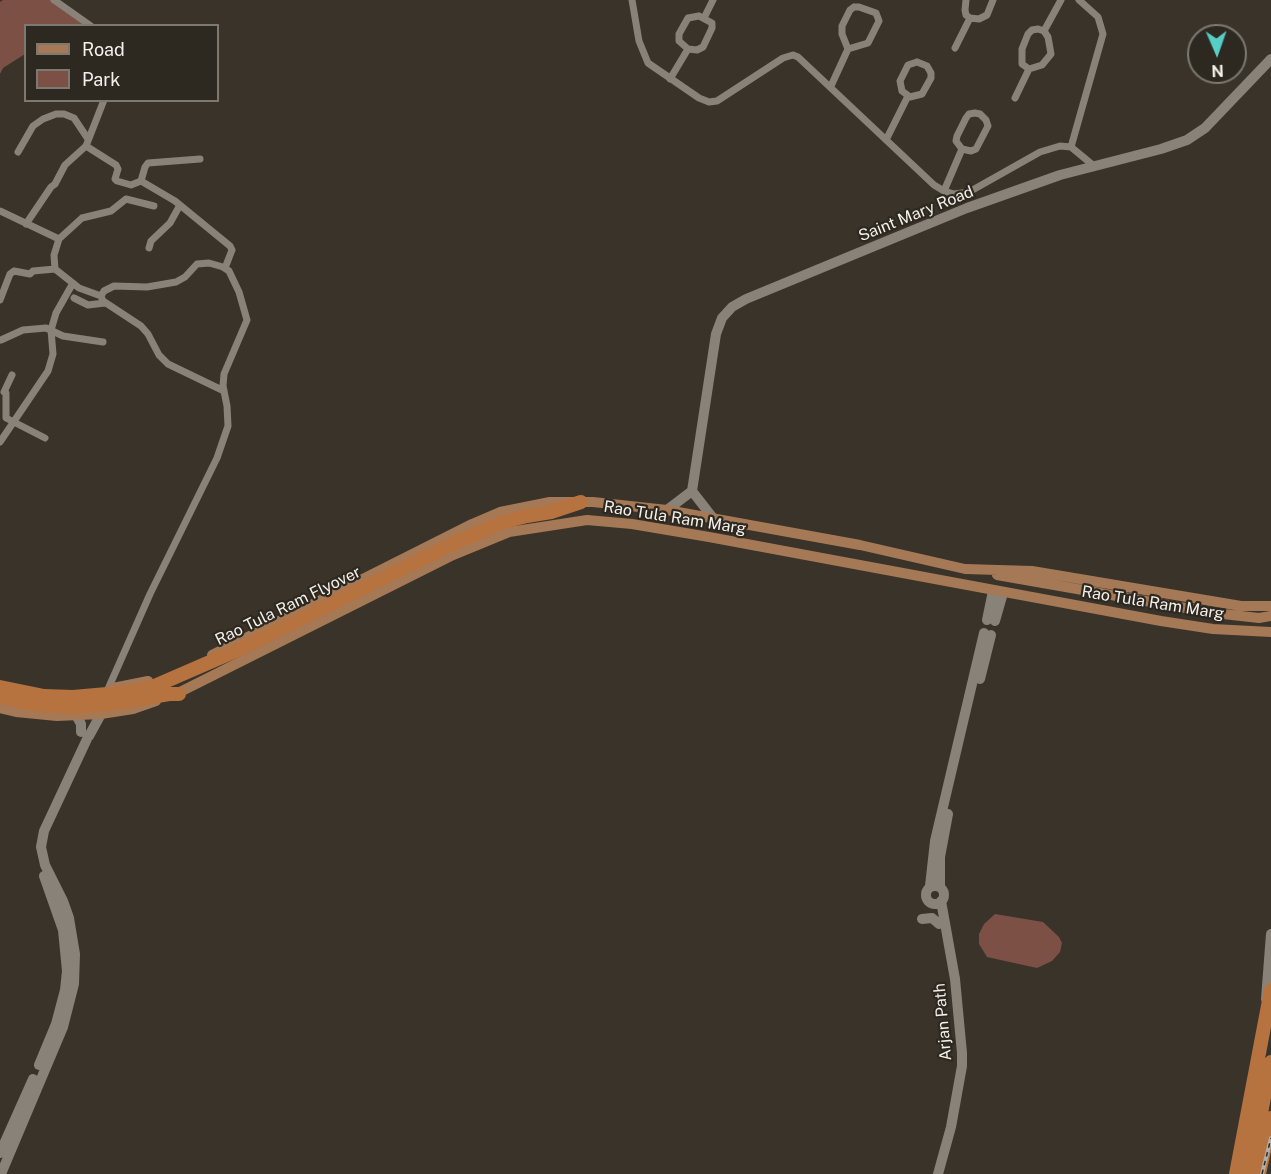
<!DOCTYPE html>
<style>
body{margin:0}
#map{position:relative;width:1271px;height:1174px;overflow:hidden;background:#39332a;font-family:"Public Sans",sans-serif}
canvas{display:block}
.legend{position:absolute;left:24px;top:24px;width:195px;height:78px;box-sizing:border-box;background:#2e2920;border:2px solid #7d7971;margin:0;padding:8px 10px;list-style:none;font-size:18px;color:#f4f0ea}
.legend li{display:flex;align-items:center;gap:12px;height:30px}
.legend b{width:30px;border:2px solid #7d7971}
.north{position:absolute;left:1187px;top:24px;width:60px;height:60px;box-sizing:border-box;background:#2e2920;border:2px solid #7d7971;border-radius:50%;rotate:178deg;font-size:16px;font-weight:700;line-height:24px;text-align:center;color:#f4f0ea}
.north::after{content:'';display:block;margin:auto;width:21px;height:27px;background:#55cec5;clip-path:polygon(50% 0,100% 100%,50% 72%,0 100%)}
</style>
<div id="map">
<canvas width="1271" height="1174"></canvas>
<ul class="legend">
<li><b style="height:8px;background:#a57956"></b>Road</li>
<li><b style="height:16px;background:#7d5045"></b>Park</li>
</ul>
<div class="north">N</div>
</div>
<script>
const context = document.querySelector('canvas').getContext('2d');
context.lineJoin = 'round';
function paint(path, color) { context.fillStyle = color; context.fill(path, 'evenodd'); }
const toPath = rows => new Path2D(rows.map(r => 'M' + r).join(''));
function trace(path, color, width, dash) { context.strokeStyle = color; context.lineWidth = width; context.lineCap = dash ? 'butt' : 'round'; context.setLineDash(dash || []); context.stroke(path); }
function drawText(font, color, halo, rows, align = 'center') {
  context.font = font + ' "Public Sans",sans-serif'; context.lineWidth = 4.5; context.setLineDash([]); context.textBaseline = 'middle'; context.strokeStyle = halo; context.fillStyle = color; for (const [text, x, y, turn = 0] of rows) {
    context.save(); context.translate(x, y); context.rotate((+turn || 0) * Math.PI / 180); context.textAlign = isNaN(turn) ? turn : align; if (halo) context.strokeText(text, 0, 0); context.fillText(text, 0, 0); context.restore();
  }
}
const green = toPath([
 [3,0,56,0,87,25,26,26,25,54,3,68,0,74,0,2],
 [995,914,1043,922,1059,937,1062,943,1060,952,1052,961,1037,968,987,957,979,944,979,934,984,924]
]);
const street = toPath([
 [54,0,91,26],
 [632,0,639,41,648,63,699,98,709,102,717,101,783,58,793,55,798,57,934,185,944,191,954,194,969,192,1040,152,1060,146,1071,147,1094,166],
 [966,0,965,10,966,15,970,18,979,19,987,15,993,0],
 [854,7,859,7,876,13,879,21,868,43,848,49,842,34,842,26,850,10,854,7],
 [699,16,712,23,712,28,703,47,697,50,688,49,679,41,679,34,688,18,699,16],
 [704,18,713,0],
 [1038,29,1044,31,1048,37,1051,54,1042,65,1029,69,1022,64,1022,49,1028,34,1032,30,1038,29],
 [1044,31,1061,0],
 [955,48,970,18],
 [917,62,927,66,931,73,931,78,922,94,910,97,902,91,900,81,908,65,917,62],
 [670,79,688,49],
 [831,86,848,49],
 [1015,98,1029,69],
 [975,113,980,114,986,120,988,126,976,149,971,151,962,149,956,141,957,136,966,118,969,114,975,113],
 [886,140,908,96],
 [86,146,116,165,118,169,115,179,117,181,131,185,141,181],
 [1071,147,1103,34,1098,17,1079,0],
 [18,152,33,126,43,119,56,114,64,114,74,118,88,139],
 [200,159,148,163,145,167,141,181,175,201,230,246,232,250,225,268],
 [944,191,962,149],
 [154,206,126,199,111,211,82,218,59,239,54,255,55,269,79,288,101,296,103,301,141,326,148,334,159,355,168,364,224,391],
 [0,211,59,239],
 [26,224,51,187,55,184,65,165,86,146,104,100],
 [149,248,151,241,170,223,180,205],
 [101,296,104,291,114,286,147,287,176,282,185,277,197,264,209,263,223,267,229,271,239,292,247,320,224,374,223,386,227,406,228,426,217,458,150,594,108,689],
 [74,298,88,305,105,303],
 [0,300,10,274,14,271,30,274,33,271,55,269],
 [1,340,23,330,46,328,63,336,103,342],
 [12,375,4,392,6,393,6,418,45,438],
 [0,442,48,371,53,354,51,330,56,313,73,283]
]);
const secondary = toPath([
 [692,491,713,518],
 [667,510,692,491,716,334,722,318,732,307,746,299,967,208,1060,175,1161,149,1187,140,1205,128,1271,59],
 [987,620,993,591],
 [995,621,1003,593],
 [980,679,991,635],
 [76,715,81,724,81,732],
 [89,736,101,714],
 '926 895a9 9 0 1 1 18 0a9 9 0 1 1-18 0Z',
 [930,886,935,841,984,633],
 [940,887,940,857,948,814],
 [922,919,932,918,939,924],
 [1266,999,1271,934],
 [39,1065,56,1024,65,990,67,971,63,930,44,876],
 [0,1153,33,1079],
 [1,1174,63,1027,74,984,75,954,69,918,63,901,45,865,41,847,44,831,87,739],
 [938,1174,951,1127,962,1066,962,1053,955,979,941,901]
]);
const primary = toPath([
 [997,575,1214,613,1259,618,1271,616],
 [212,655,472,524,500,512,550,502,593,502,667,510,860,545,965,569,1032,571,1241,606,1271,606],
 [113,688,148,681],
 [174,695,453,555,509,532,587,520,632,524,709,537,1161,621,1213,629,1271,632],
 [0,708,16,712,57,716,101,714,133,709,156,701]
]);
const highway = toPath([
 [0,687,44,696,73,697,130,692,157,685,240,649,448,546,503,522,527,516,551,512,581,502],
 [0,697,37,705,72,707,111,704,169,694,179,694],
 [1236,1174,1271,990],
 [1249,1174,1271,1062],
 [1259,1174,1271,1118]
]);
const rail = toPath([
 [1262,1174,1271,1138]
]);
const streetNames = [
 ["Saint Mary Road",916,214,-22],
 ["Rao Tula Ram Marg",675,518,9],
 ["Rao Tula Ram Marg",1153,603,9],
 ["Rao Tula Ram Flyover",288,606,-26],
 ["Arjan Path",943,1022,-95]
];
paint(green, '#7d5045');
trace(street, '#898278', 7);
trace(secondary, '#898278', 10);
trace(primary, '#a57956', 10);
trace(highway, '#b7733f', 14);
trace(rail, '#b2aea7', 4);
trace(rail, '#2e2920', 1.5, [4.5]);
drawText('16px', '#f4f0ea', '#2e2920', streetNames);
</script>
